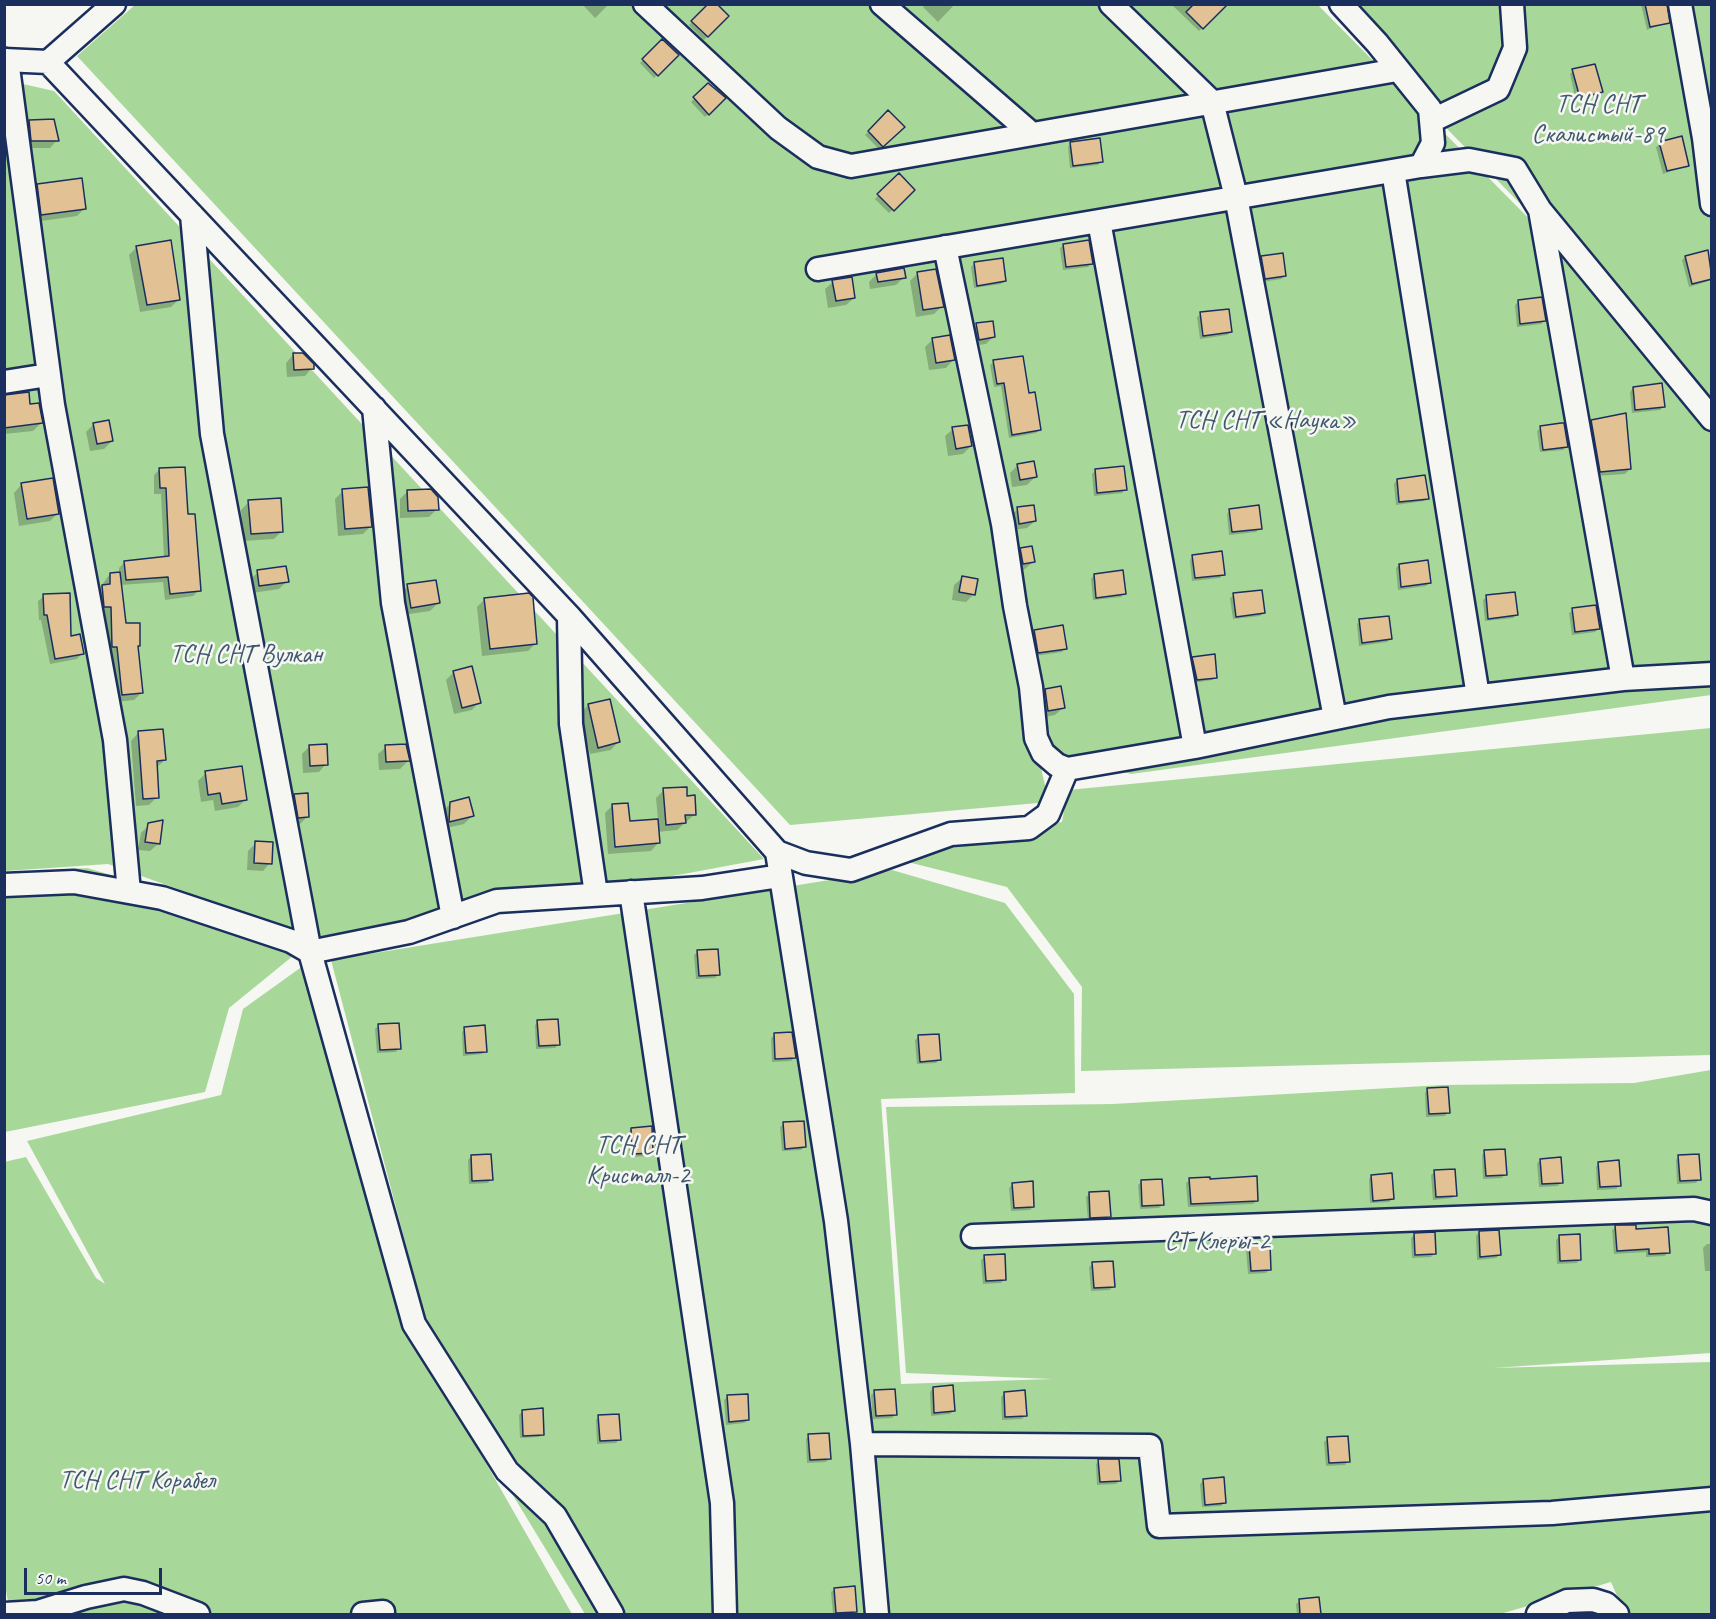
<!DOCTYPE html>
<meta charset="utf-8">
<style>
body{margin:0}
#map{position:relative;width:1716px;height:1619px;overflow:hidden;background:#f6f6f2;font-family:Caveat,sans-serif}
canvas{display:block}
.frame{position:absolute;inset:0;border:6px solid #1b2f5e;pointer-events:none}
.scale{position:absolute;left:24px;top:1568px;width:138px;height:27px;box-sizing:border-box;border:3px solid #1b2f5e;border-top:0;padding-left:8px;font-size:18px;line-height:21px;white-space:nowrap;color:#1b2f5e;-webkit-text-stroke:4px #f6f6f2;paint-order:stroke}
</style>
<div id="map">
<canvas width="1716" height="1619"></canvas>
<div class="frame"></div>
<div class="scale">50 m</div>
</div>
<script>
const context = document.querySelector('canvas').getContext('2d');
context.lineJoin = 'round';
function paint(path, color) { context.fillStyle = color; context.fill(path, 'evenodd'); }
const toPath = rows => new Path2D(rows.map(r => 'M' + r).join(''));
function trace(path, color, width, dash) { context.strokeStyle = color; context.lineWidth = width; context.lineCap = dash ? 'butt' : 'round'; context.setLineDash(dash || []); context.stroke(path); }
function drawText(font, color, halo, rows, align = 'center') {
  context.font = font + ' Caveat,sans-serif'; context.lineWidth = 5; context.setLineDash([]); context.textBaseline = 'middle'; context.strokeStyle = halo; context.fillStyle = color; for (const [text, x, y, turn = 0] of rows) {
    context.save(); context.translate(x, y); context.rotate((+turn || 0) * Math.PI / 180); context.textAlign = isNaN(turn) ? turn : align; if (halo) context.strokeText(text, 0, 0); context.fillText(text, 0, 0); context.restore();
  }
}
const green = toPath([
 [136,4,1318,5,1711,403,1711,695,1131,774,1036,747,1049,802,790,825,77,56],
 [1326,5,1711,5,1711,399],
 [5,80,54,91,764,859,323,941,299,951,229,1008,205,1092,5,1132,5,873,87,868,247,914,108,864,5,871],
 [1711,728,1711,1055,1081,1071,1082,987,1007,887,880,855,1062,822,1068,790],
 [892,870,1005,903,1074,994,1075,1093,881,1099,901,1384,1052,1379,906,1373,886,1107,1113,1104,1442,1085,1634,1083,1711,1070,1711,1353,1493,1368,1711,1362,1711,1614,1625,1614,1611,1582,1500,1614,585,1614,511,1492,424,1314,331,960],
 [307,963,422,1351,572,1614,10,1614,4,1579,4,1162,26,1157,96,1278,105,1284,27,1141,221,1095,243,1009]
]);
const shadow = toPath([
 [582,4,609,4,595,18],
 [710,4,727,16,704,40,689,25],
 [926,4,955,4,938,22,923,7],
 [1171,4,1218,4,1222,8,1199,31],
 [1641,4,1665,4,1668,22,1647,30],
 [662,41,677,55,654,78,640,63],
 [1573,71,1601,92,1576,101,1570,74],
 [708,85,724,98,705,117,691,102],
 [888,112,903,127,879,149,865,135],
 [29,121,57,140,50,148,24,148,22,129],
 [1071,143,1101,161,1098,165,1070,168,1068,147],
 [1660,144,1688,165,1663,174,1656,147],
 [899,175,913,190,889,213,875,199],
 [38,185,85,208,77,216,34,222,30,193],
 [1064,245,1091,263,1088,267,1063,270,1060,248],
 [137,247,179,299,171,307,140,312,129,255],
 [1707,252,1712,280,1689,287,1682,260,1686,257],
 [1262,257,1285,276,1281,279,1262,282,1258,261],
 [974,264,1005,281,1001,284,974,288,971,267],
 [918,273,942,306,934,314,916,317,910,281],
 [877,274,904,277,896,285,870,289,869,282],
 [833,282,854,298,846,305,828,308,825,289],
 [1518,302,1544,320,1541,324,1517,327,1515,305],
 [1201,314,1231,332,1227,335,1200,339,1197,317],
 [977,325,994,336,986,344,971,346,969,333],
 [933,339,953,360,946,368,929,370,925,347],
 [293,355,312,368,305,376,287,377,286,363],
 [994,362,1028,395,1039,430,1036,433,1009,438,1001,386,994,387,990,365],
 [1633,388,1664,406,1660,410,1632,413,1630,392],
 [4,396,29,406,41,423,33,431,4,434],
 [1592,422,1630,469,1625,474,1595,476,1586,427],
 [94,424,112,441,104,449,90,451,86,432],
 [1541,428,1567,446,1563,450,1540,452,1537,431],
 [953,429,971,446,963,454,948,456,945,436],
 [1018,465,1035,477,1027,485,1012,487,1010,473],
 [160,469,187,516,199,590,193,596,165,600,163,582,120,585,125,625,139,646,136,648,141,693,134,700,115,702,105,654,103,614,97,614,95,594,110,574,119,574,119,568,125,562,164,558,161,494,154,494,154,475],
 [1095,471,1125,489,1122,493,1094,496,1092,474],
 [1397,480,1427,498,1424,501,1396,505,1394,484],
 [21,485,58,513,50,521,19,526,14,493],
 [343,491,370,527,363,534,338,536,335,499],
 [408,491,437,509,429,517,400,518,400,499],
 [249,502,282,531,274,539,243,541,241,510],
 [1018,509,1035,521,1027,528,1012,530,1010,516],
 [1230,510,1260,528,1256,532,1229,535,1227,514],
 [1021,549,1033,562,1025,569,1015,571,1013,557],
 [1193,557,1223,574,1220,578,1192,581,1190,560],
 [1399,565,1429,583,1426,586,1398,590,1396,568],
 [258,572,287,581,279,589,252,593,250,580],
 [1094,575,1124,593,1121,597,1093,600,1091,579],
 [962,578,974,594,966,602,952,600,954,585],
 [408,586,438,603,430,611,403,615,400,593],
 [1234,595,1264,612,1260,616,1233,619,1230,598],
 [44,596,69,638,82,653,77,659,50,664,41,620,39,620,38,601],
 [1487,597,1516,615,1513,618,1485,621,1483,600],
 [485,599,536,643,528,651,482,656,477,607],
 [1573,610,1599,628,1595,632,1572,635,1569,613],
 [1360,621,1390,639,1387,642,1359,646,1357,624],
 [1035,631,1065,648,1062,652,1035,656,1031,635],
 [1193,658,1216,677,1212,680,1193,683,1190,662],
 [454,672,479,702,472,710,454,714,446,680],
 [1045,690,1063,708,1055,715,1040,718,1038,698],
 [588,705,618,742,611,750,590,754,581,713],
 [138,733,165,760,157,767,157,797,149,805,136,806,131,741],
 [310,746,326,764,319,772,303,773,302,754],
 [386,747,408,761,400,769,379,770,378,754],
 [206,773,246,799,238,807,215,811,213,800,201,802,198,781],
 [664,790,686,798,695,814,677,830,657,832,658,843,651,851,608,854,605,813,613,805,628,822,658,820,656,798],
 [295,796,308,816,300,824,291,825,287,804],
 [451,803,472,816,464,824,442,829,443,811],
 [149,825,158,844,150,851,138,850,141,833],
 [256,843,270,863,263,871,247,870,248,851],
 [698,952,718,975,715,978,696,979,694,955],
 [538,1022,558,1045,555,1048,536,1049,535,1025],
 [379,1025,399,1048,396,1052,377,1053,375,1029],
 [465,1029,485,1051,482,1054,463,1056,462,1032],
 [775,1035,795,1057,791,1061,772,1062,771,1038],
 [919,1037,939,1060,936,1063,917,1064,915,1040],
 [1428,1089,1448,1112,1445,1116,1426,1117,1425,1093],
 [784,1124,804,1147,801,1150,782,1151,780,1127],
 [631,1129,652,1152,648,1156,629,1157,628,1133],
 [1485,1152,1505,1174,1502,1178,1483,1179,1482,1155],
 [1679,1156,1699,1179,1696,1183,1677,1184,1676,1160],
 [471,1157,491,1179,488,1183,469,1184,468,1160],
 [1541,1160,1561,1182,1558,1186,1539,1187,1537,1163],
 [1599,1163,1619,1186,1616,1189,1597,1190,1596,1167],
 [1435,1172,1455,1195,1452,1198,1433,1200,1431,1175],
 [1372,1176,1392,1199,1389,1202,1370,1203,1369,1179],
 [1190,1180,1209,1181,1257,1201,1253,1204,1188,1207,1186,1183],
 [1141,1182,1162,1205,1159,1208,1140,1209,1138,1185],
 [1013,1184,1033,1207,1030,1210,1011,1211,1009,1188],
 [1089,1194,1110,1217,1106,1220,1088,1221,1086,1197],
 [1616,1227,1635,1231,1668,1252,1665,1256,1646,1257,1646,1252,1614,1254,1612,1230],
 [1479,1232,1499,1255,1496,1258,1477,1260,1476,1236],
 [1415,1234,1435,1253,1431,1257,1412,1258,1411,1238],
 [1560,1236,1580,1259,1577,1263,1557,1264,1556,1240],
 [1707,1244,1712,1244,1712,1271,1705,1271,1703,1248],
 [1250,1247,1270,1269,1266,1273,1248,1274,1246,1250],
 [985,1257,1005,1279,1001,1283,983,1284,981,1260],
 [1093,1264,1113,1286,1110,1290,1091,1291,1089,1267],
 [933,1388,953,1411,950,1414,931,1416,930,1392],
 [875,1392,895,1415,892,1418,873,1419,871,1395],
 [1005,1393,1025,1416,1022,1419,1002,1420,1001,1397],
 [727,1397,748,1420,744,1423,726,1425,724,1400],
 [523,1411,543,1434,539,1437,520,1438,519,1415],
 [599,1416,620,1439,616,1443,597,1444,596,1420],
 [809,1436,829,1459,826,1462,807,1463,806,1439],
 [1328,1439,1348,1461,1345,1465,1326,1466,1324,1442],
 [1099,1461,1119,1481,1116,1484,1097,1485,1096,1464],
 [1204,1480,1224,1503,1221,1506,1202,1507,1200,1484],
 [835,1589,855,1611,852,1614,833,1614,831,1592],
 [1318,1599,1319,1614,1297,1614,1296,1604,1300,1601]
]);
const building = toPath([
 [708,4,717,4,729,16,708,37,691,21,708,4],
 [1194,4,1228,4,1203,29,1186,12,1194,4],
 [1645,4,1667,4,1670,23,1650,27,1645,4],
 [662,39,679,55,658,76,642,59,662,39],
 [1595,64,1603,92,1580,98,1572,69,1595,64],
 [708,83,726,98,709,115,693,97,708,83],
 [888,110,905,127,883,147,868,131,888,110],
 [54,119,59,141,31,141,29,120,54,119],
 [1682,136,1689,166,1667,171,1659,142,1682,136],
 [1100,138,1103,162,1073,166,1070,142,1100,138],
 [899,173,915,190,894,211,877,194,899,173],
 [82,178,86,209,41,215,37,184,82,178],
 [171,240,180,300,147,305,136,246,171,240],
 [1089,240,1093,264,1066,267,1063,244,1089,240],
 [1708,250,1712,279,1692,284,1685,256,1708,250],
 [1283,253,1286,276,1265,279,1261,256,1283,253],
 [1003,258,1006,281,977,286,974,262,1003,258],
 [904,268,906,278,878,282,876,273,904,268],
 [936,269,944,307,923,310,917,272,936,269],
 [852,277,855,298,836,301,832,280,852,277],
 [1542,297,1546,321,1520,324,1518,300,1542,297],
 [1229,309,1232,332,1203,336,1200,312,1229,309],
 [993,321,995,337,979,340,976,323,993,321],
 [950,335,955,360,936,363,932,338,950,335],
 [293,353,303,353,314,364,314,369,294,370,293,353],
 [1023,356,1029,393,1035,392,1041,430,1012,435,1004,383,997,384,993,360,1023,356],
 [1662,383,1665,407,1635,410,1633,387,1662,383],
 [29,392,30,404,39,403,43,423,4,428,4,395,29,392],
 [1626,413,1631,469,1600,472,1591,420,1626,413],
 [109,420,113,441,97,444,93,423,109,420],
 [1561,423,1564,423,1568,447,1543,450,1540,426,1561,423],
 [968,425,972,446,956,449,952,427,968,425],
 [1034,461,1037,477,1020,480,1017,464,1034,461],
 [1124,466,1127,490,1097,493,1095,469,1124,466],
 [185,467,188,514,195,514,201,591,170,594,168,577,126,580,124,561,169,556,166,488,160,488,159,468,185,467],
 [1425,475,1429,499,1399,502,1397,479,1425,475],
 [53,478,59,514,27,519,21,483,53,478],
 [368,487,372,527,345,529,342,489,368,487],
 [431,489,438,497,439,510,408,511,407,490,431,489],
 [281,498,283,532,251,534,248,500,281,498],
 [1034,505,1036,521,1019,524,1017,507,1034,505],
 [1259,505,1262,529,1232,532,1229,509,1259,505],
 [1032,546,1035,562,1023,564,1020,548,1032,546],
 [1222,551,1225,575,1195,578,1192,555,1222,551],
 [1428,560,1431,583,1401,587,1399,564,1428,560],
 [286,566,289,582,259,586,257,570,286,566],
 [1123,570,1126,594,1096,598,1094,574,1123,570],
 [120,572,126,623,140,623,140,646,138,646,143,693,122,695,117,647,112,647,111,607,104,607,102,585,110,584,110,573,120,572],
 [962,576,978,579,975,595,959,592,962,576],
 [436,580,440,603,411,608,407,584,436,580],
 [1262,590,1265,613,1236,617,1233,593,1262,590],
 [1515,592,1518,615,1488,619,1486,595,1515,592],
 [70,593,71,636,80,634,84,654,55,659,47,615,44,615,43,594,70,593],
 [529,593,533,597,537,644,490,649,484,598,529,593],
 [1596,605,1600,629,1575,632,1572,608,1596,605],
 [1389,616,1392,639,1362,643,1359,619,1389,616],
 [1063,625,1067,649,1038,653,1034,630,1063,625],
 [1215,654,1217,678,1197,680,1192,657,1215,654],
 [472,666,481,703,462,708,453,671,472,666],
 [1061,686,1065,708,1048,711,1045,689,1061,686],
 [610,699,620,742,598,748,588,704,610,699],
 [163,729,166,760,157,761,159,798,143,799,138,731,163,729],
 [327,744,328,765,310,766,309,745,327,744],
 [406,744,410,761,386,762,385,745,406,744],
 [242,766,247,800,222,804,220,793,208,795,205,771,242,766],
 [687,787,687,796,695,795,696,815,685,815,686,823,666,825,663,788,687,787],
 [308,793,309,817,298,818,294,794,308,793],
 [469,797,474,816,449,822,450,802,469,797],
 [628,803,630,821,658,819,660,843,615,847,612,804,628,803],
 [163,820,160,844,145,842,148,823,163,820],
 [255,841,273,842,272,864,254,863,255,841],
 [718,949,720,975,699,976,697,950,718,949],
 [558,1019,560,1045,539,1046,537,1020,558,1019],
 [399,1023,401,1049,380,1050,378,1024,399,1023],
 [485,1025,487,1052,466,1053,464,1027,485,1025],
 [792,1032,796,1058,775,1059,774,1033,792,1032],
 [939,1034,941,1060,920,1062,918,1035,939,1034],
 [1448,1087,1450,1113,1429,1114,1427,1088,1448,1087],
 [804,1121,806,1147,785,1149,783,1122,804,1121],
 [652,1126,653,1153,632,1154,631,1128,652,1126],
 [1505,1149,1507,1175,1486,1176,1484,1150,1505,1149],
 [491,1154,493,1180,472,1181,471,1155,491,1154],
 [1699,1154,1701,1180,1680,1181,1678,1155,1699,1154],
 [1561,1157,1563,1183,1542,1184,1540,1159,1561,1157],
 [1619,1160,1621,1186,1600,1187,1598,1162,1619,1160],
 [1455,1169,1457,1196,1436,1197,1434,1170,1455,1169],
 [1392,1173,1394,1199,1373,1201,1371,1175,1392,1173],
 [1257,1176,1258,1201,1191,1204,1189,1178,1210,1177,1210,1179,1257,1176],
 [1162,1179,1164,1205,1142,1206,1141,1180,1162,1179],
 [1033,1181,1034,1207,1014,1208,1012,1183,1033,1181],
 [1109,1191,1111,1217,1090,1218,1089,1192,1109,1191],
 [1615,1225,1636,1225,1636,1229,1668,1227,1670,1253,1649,1254,1649,1249,1617,1251,1615,1225],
 [1499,1230,1501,1255,1480,1257,1479,1231,1499,1230],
 [1435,1232,1436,1254,1415,1255,1414,1233,1435,1232],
 [1580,1234,1581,1260,1560,1261,1559,1235,1580,1234],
 [1270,1244,1271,1270,1251,1271,1249,1245,1270,1244],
 [1005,1254,1006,1280,986,1281,984,1255,1005,1254],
 [1113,1261,1115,1287,1094,1288,1092,1262,1113,1261],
 [953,1385,955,1411,934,1413,933,1387,953,1385],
 [895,1389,897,1415,876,1416,874,1390,895,1389],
 [1025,1390,1027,1416,1005,1417,1004,1392,1025,1390],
 [748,1394,749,1420,729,1422,727,1395,748,1394],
 [543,1408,544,1435,523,1436,522,1410,543,1408],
 [619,1414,621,1440,600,1441,598,1415,619,1414],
 [829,1433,831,1459,810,1460,808,1434,829,1433],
 [1348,1436,1350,1462,1329,1463,1327,1437,1348,1436],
 [1098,1459,1119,1459,1121,1481,1100,1482,1098,1459],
 [1224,1477,1226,1503,1205,1505,1203,1479,1224,1477],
 [855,1586,857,1612,836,1613,834,1588,855,1586],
 [1319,1597,1321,1614,1300,1614,1299,1599,1319,1597]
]);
const minor = toPath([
 [645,4,778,128,818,157,851,166,1397,70],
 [882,4,1032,134],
 [1111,4,1212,102,1236,197,1335,718],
 [1680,4,1704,138,1712,136],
 [4,60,48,62,569,616,777,852,836,1221,862,1444,877,1614],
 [7,60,53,405,115,740,129,892],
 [48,62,114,4],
 [1431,121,1498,89,1515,48,1512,4],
 [1704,138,1712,204],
 [1421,166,1469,160,1515,169,1540,210,1712,419],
 [1393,171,1478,696],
 [1540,210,1623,679],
 [192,215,212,434,310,952,414,1324,507,1471,555,1516,612,1614],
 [1099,221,1195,747],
 [945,247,1003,524,1015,606,1031,687,1036,738,1043,753,1057,765,1067,769,1195,747,1389,707,1623,679,1712,674],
 [818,269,1421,166,1433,143,1430,109,1377,43,1341,4],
 [4,382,48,375],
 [374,408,393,603,453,917],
 [569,616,571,724,596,894],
 [777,852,806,863,851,870,951,834,1029,828,1048,814,1067,769],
 [4,885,74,882,162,898,291,941,310,952,409,932,497,901,702,888,780,876],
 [631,892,722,1503,725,1614],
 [973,1236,1694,1209,1712,1213],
 [862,1444,1150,1446,1159,1526,1552,1513,1712,1499],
 [5,1614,38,1612,86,1597,124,1589,143,1593,198,1614],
 [363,1614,383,1612],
 [1538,1614,1567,1601,1593,1600,1606,1604,1617,1614]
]);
const parkNames = [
 ["ТСН СНТ",1598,105],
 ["Скалистый-89",1598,135],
 ["ТСН СНТ «Наука»",1266,421],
 ["ТСН СНТ Вулкан",246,655],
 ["ТСН СНТ",638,1146],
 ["Кристалл-2",638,1176],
 ["СТ Клеры-2",1217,1242],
 ["ТСН СНТ Корабел",137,1481]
];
paint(green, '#a7d899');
paint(shadow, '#0003');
paint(building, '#e2c194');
trace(building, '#1b2f5e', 1.5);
trace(minor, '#1b2f5e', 27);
trace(minor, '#f6f6f2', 22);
drawText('26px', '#3e596d', '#f6f6f2', parkNames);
</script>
